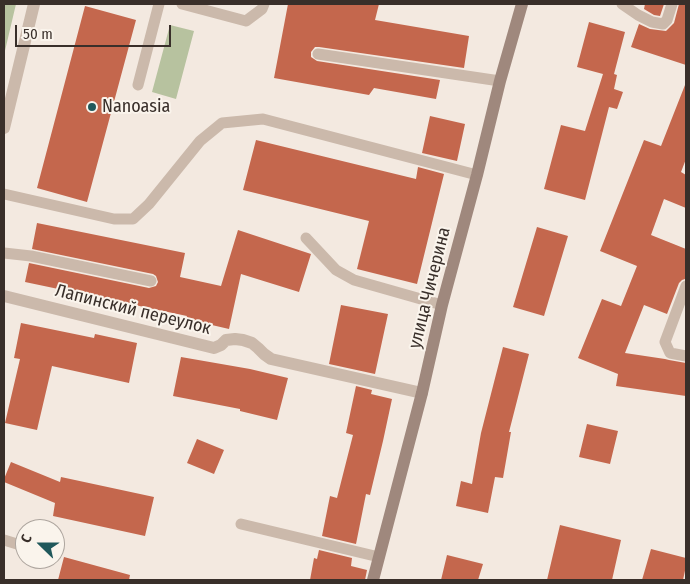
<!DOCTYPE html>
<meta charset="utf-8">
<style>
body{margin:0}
#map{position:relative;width:690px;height:584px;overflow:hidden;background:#f3e9e0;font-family:"Fira Sans Condensed",sans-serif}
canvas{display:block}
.frame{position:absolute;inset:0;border:5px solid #392f2a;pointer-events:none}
.north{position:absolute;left:15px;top:519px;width:50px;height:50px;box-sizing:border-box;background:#faf4ec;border:1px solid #ada59e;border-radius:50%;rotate:292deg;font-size:14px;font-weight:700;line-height:20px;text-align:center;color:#392f2a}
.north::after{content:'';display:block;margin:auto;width:18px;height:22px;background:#20585b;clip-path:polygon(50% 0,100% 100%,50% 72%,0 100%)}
.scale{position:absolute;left:15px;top:25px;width:156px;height:22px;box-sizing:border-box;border:2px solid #392f2a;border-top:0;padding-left:6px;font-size:15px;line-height:18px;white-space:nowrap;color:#392f2a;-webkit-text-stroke:4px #faf4ec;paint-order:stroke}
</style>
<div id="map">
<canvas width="690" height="584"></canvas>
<div class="frame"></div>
<div class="north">С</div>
<div class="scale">50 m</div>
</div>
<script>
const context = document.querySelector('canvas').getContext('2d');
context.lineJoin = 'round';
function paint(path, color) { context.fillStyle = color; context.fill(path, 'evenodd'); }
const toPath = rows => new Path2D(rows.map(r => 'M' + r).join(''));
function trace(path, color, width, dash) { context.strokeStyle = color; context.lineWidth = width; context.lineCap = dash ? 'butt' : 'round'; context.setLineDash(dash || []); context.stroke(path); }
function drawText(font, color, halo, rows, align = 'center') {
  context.font = font + ' "Fira Sans Condensed",sans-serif'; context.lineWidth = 4; context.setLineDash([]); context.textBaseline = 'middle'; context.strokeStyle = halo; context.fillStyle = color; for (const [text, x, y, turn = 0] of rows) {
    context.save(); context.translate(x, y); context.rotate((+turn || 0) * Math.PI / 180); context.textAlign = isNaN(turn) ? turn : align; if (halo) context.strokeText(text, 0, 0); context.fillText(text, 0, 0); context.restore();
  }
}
const green = toPath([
 [4,4,16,4,4,55],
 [170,25,194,31,176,99,152,92]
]);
const building = toPath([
 [288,4,379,4,375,20,469,36,464,68,319,47,315,47,311,52,311,57,317,61,440,80,436,99,374,88,369,95,274,78],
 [645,4,664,4,660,16,654,15,644,9],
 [679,4,686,4,686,65,631,47,639,24,650,29,666,31,674,23],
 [85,6,136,20,87,202,37,188],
 [589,22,625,32,614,74,617,75,614,89,623,92,617,109,609,107,585,200,544,189,561,125,585,131,603,74,577,67],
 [685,85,686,85,686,159,681,172,686,175,686,208,664,199,651,235,686,249,686,275,685,279,682,280,679,283,667,314,644,305,625,353,665,359,669,360,686,363,686,396,616,386,618,374,578,358,602,299,621,306,637,266,600,251,644,140,661,146],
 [430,116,465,124,457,161,422,153],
 [256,140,416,179,418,167,444,174,417,284,357,269,369,221,243,190],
 [37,223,185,253,180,277,221,286,238,230,311,254,299,292,241,274,229,329,186,319,187,316,25,282,29,263,149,288,156,286,158,282,156,276,153,274,32,249],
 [537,227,568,236,544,316,513,307],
 [341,305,388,314,375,374,329,364],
 [21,323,94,338,95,334,137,343,129,383,52,366,37,430,5,423,20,359,14,358],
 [503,347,529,354,509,432,511,432,503,478,495,477,488,513,456,506,461,481,472,484,481,433],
 [181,357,250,369,288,378,277,420,240,411,240,409,173,396],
 [356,386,372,390,371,394,392,399,383,441,370,495,366,494,356,544,322,536,330,496,337,498,353,435,346,433],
 [587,424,618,431,610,464,579,457],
 [197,439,224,450,214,474,187,463],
 [11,462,60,482,61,477,154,497,145,536,53,516,55,503,4,482,4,479],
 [560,525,621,540,612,580,547,580],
 [651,549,686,558,686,566,683,580,642,580],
 [319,550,352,558,351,566,367,570,365,580,310,580,314,558,317,559],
 [447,555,483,564,478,580,441,580],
 [64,557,130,575,129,580,58,580]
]);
const service = toPath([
 [182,4,246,21,262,9,264,4],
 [622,4,638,15,652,22,663,24,667,20,672,4],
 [318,54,500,81],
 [138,85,159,4],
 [4,194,114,219,133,219,149,204,200,141,222,123,263,119,477,175],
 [306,238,336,270,354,280,442,305],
 [4,253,31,256,151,281],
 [686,286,665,342,670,353,686,356],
 [241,524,379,557],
 [4,540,17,544]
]);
const minor = toPath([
 [4,128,34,4],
 [4,296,214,348,221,345,226,340,235,339,243,340,252,343,258,348,264,354,271,359,422,393]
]);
const secondary = toPath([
 [373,580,422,393,442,305,477,175,500,81,522,4]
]);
const markers = [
 [92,107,5,"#20585b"]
];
const poiNames = [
 ["Nanoasia",102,107]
];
const streetNames = [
 ["улица Чичерина",430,288,-76],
 ["Лапинский переулок",133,310,14]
];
paint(green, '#b7c29f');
paint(building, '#c4674d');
trace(service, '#cbb9ab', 11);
trace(minor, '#cbb9ab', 12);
trace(secondary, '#9f887d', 12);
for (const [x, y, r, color] of markers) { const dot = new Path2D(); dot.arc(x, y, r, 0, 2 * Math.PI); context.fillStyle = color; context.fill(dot); trace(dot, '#faf4ec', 2); }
drawText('18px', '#392f2a', '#faf4ec', poiNames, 'left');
drawText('18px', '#392f2a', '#faf4ec', streetNames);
</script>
